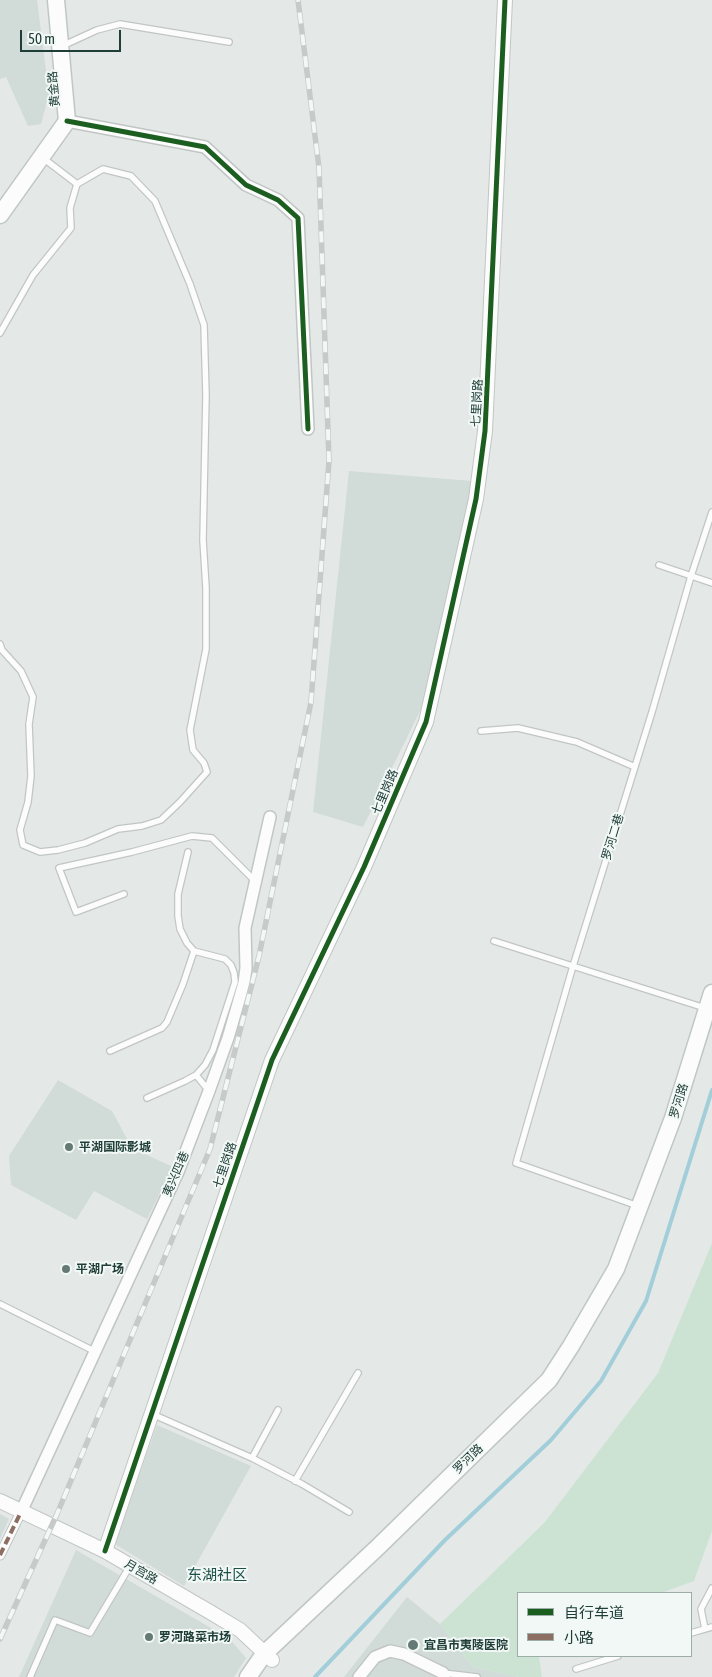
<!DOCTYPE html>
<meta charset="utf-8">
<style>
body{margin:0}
#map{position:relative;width:712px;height:1677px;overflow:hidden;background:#e4e9e7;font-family:"Asap Condensed","Noto Sans SC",sans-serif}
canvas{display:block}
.legend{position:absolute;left:517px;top:1592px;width:175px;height:65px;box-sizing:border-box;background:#f1f8f5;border:1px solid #9daea9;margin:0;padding:6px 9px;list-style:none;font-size:15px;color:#203e38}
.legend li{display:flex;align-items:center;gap:10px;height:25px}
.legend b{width:25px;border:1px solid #9daea9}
.scale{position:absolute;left:20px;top:30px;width:101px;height:22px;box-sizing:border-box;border:2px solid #203e38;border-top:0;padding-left:6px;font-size:15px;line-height:18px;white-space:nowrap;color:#203e38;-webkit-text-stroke:4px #f1f8f5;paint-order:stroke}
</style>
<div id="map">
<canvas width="712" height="1677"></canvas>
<ul class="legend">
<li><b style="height:6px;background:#1b5e20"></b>自行车道</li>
<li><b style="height:6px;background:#8d6e63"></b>小路</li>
</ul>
<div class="scale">50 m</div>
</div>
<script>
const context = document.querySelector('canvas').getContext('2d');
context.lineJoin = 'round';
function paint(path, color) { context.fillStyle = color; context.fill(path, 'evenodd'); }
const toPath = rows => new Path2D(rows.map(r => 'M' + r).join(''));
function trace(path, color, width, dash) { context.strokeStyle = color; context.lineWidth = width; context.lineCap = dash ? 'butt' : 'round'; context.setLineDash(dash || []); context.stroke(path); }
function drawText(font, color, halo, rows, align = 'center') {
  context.font = font + ' "Asap Condensed","Noto Sans SC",sans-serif'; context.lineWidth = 4; context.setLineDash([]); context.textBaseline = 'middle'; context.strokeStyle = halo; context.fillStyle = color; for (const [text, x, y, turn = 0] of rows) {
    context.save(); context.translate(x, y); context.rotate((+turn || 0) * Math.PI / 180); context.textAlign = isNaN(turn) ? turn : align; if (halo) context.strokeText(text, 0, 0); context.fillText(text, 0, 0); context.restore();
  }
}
const built = toPath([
 [0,0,37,0,49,94,41,124,28,126,6,77,0,79],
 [349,471,472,481,440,649,422,707,363,827,313,812],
 [58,1080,112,1111,132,1148,173,1167,147,1219,94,1191,76,1220,11,1185,9,1156],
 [157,1425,251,1466,184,1586,115,1544],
 [0,1514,9,1519,0,1539],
 [76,1550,230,1639,246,1658,234,1677,19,1677],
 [407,1597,440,1624,473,1667,519,1677,344,1677]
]);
const green = toPath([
 [712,1243,712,1531,694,1581,661,1593,518,1593,518,1656,539,1656,542,1677,519,1677,473,1667,440,1624,545,1522,658,1373]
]);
const stream = toPath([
 [315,1677,445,1540,551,1440,601,1381,646,1301,712,1090]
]);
const service = toPath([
 [62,46,97,30,120,24,229,42],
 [43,158,77,184],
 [0,333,33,275,71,228,70,208,77,184,103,169,131,176,155,201,190,284,204,325,206,395,203,540,206,588,206,649,190,730,193,750,204,763,207,772,180,802,161,820,142,826,118,829,85,843,58,850,40,852,23,845,20,830,28,802,31,776,29,724,33,697,21,671,2,650,0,644],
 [659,565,712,583],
 [481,731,518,728,577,742,635,767],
 [124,894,76,912,59,868,132,852,192,836,212,838,255,881],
 [494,941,705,1008],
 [110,1051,162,1028,167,1022,183,984,194,951],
 [196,1075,209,1091],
 [147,1098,185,1081,196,1075,205,1065,213,1050,235,982,234,973,231,965,225,959,194,951,187,943,180,929,178,916,178,894,188,852],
 [638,1206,516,1163,573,966,652,712,691,576,712,512],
 [0,1304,96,1352],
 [152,1414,252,1458,302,1484,349,1512],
 [252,1458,278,1410],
 [295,1481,358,1373],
 [705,1629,701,1609,712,1588],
 [691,1633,712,1627],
 [576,1669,618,1656],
 [443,1673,477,1677],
 [30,1677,55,1620,90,1633,130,1566]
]);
const pedestrian = toPath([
 [0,1555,21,1512]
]);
const minor = toPath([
 [67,121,205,147,246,185,278,200,298,218,308,429],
 [21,1512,178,1172,209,1091,228,1038,244,983,246,968,245,928,270,817],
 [359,1677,375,1657,390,1651,404,1654,443,1673,444,1677]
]);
const tertiary = toPath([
 [0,1501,105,1551,210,1612,240,1630,272,1660],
 [105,1551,272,1060,364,867,426,722,476,499,485,431,505,0]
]);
const secondary = toPath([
 [0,215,67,121,56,0],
 [248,1677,264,1654,378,1547,549,1380,571,1346,616,1269,673,1118,712,993]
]);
const rail = toPath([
 [0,1639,57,1514,210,1149,259,956,311,702,329,461,319,168,298,0]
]);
const quiet = toPath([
 [0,1555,21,1512]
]);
const cycleway = toPath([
 [67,121,205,147,246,185,278,200,298,218,308,429],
 [105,1551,272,1060,364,867,426,722,476,499,485,431,505,0]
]);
const markers = [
 [69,1147,5,"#657a75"],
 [66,1269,5,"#657a75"],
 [149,1637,5,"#657a75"],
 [413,1645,6,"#657a75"]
];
const streetNames = [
 ["黄金路",54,89,-95],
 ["七里岗路",477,403,-87],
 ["七里岗路",385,792,-67],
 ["罗河二巷",613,837,-73],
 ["罗河路",679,1101,-73],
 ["七里岗路",225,1165,-71],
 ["夷兴四巷",176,1174,-67],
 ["罗河路",468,1459,-44],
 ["月宫路",141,1572,30]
];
const poiNames = [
 ["平湖国际影城",79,1147],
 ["平湖广场",76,1269],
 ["罗河路菜市场",159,1637],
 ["宜昌市夷陵医院",424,1645]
];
const quarterNames = [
 ["东湖社区",217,1575]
];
paint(built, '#d1dbd7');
paint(green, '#cce3d4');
trace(stream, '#a2ceda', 4);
trace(service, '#c1c6c4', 8);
trace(pedestrian, '#c1c6c4', 11);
trace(minor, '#c1c6c4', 14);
trace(tertiary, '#c1c6c4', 16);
trace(secondary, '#bfc7c4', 19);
trace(service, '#fbfcfb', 5.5);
trace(pedestrian, '#fbfcfb', 9);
trace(minor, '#fbfcfb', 11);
trace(tertiary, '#fbfcfb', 14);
trace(secondary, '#fbfcfb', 16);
trace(rail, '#c6cac9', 5.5);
trace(rail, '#f1f8f5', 4, [11]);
trace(quiet, '#8d6e63', 4, [8, 4]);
trace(cycleway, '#1b5e20', 5);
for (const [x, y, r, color] of markers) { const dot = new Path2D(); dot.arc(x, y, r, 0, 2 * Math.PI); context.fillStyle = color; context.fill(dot); trace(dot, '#f1f8f5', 2); }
drawText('12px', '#203e38', '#f1f8f5', streetNames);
drawText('bold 12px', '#203e38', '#f1f8f5', poiNames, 'left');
drawText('15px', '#1c5047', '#f1f8f5', quarterNames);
</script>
